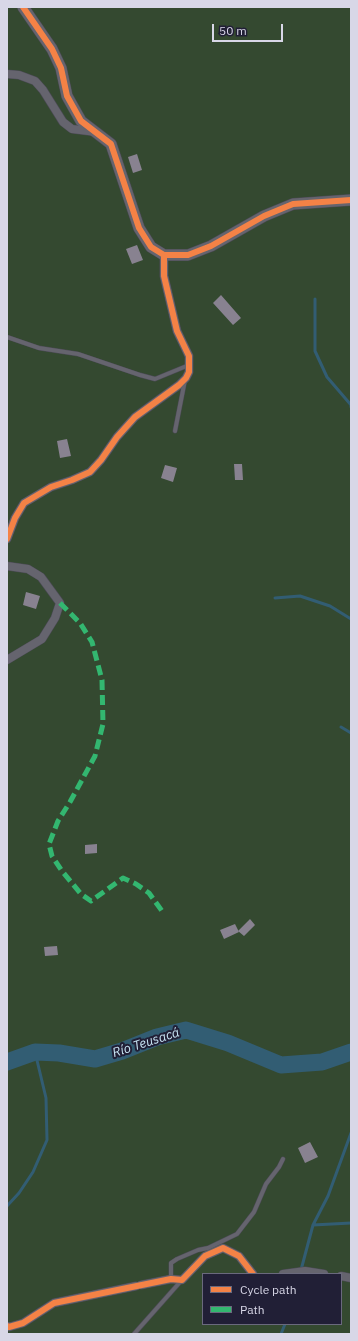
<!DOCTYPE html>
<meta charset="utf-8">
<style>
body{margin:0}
#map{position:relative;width:358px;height:1341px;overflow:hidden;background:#2f2e3b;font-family:"IBM Plex Sans",sans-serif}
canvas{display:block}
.frame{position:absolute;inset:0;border:8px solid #d8d7e7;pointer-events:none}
.legend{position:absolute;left:202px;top:1273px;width:140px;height:52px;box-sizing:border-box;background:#211f36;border:1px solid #6a697d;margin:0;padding:5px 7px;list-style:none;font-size:12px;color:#d8d7e7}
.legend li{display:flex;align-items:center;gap:8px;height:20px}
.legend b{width:20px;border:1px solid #6a697d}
.scale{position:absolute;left:212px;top:24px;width:71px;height:18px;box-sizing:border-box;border:2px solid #d8d7e7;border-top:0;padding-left:5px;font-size:12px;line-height:14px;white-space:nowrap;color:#d8d7e7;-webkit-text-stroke:3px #211f36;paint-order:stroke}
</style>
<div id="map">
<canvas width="358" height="1341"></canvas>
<div class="frame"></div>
<ul class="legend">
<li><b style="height:5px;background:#f48246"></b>Cycle path</li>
<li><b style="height:5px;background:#33b770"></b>Path</li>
</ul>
<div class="scale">50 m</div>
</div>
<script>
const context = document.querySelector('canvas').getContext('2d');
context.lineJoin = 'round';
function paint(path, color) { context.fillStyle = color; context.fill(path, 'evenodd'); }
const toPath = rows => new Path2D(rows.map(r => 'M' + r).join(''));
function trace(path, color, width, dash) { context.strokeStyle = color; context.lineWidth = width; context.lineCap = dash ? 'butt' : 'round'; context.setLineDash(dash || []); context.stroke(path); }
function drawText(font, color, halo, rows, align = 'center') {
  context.font = font + ' "IBM Plex Sans",sans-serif'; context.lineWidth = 4; context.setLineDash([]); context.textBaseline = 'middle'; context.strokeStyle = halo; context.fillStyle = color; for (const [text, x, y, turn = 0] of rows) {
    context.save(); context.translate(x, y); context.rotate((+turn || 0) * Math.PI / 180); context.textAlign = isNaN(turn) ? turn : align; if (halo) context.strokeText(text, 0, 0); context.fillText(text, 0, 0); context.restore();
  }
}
const green = toPath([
 [7,7,351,7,351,1334,7,1334],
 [203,1274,341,1274,341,1324,203,1324]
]);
const stream = toPath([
 [315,299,315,351,327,377,351,405,351,407],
 [275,598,300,596,330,606,351,619],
 [341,727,351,733],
 [7,1206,19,1193,33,1172,47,1140,46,1098,35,1052],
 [313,1225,351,1223],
 [301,1270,313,1225,328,1196,351,1133],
 [281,1334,285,1324]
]);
const river = toPath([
 [7,1062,35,1052,59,1053,95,1059,122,1051,157,1037,186,1030,228,1043,281,1065,322,1062,351,1052]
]);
const building = toPath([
 [137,154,142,170,133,173,128,157],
 [137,245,143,260,132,264,126,249],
 [221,295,241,318,233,325,213,303],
 [67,439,71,456,60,458,57,441],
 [234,464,242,464,243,480,235,480],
 [165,465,177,468,173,482,161,478],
 [26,592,40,596,36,609,23,605],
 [97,844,97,853,85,854,85,845],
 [250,919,255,925,244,936,238,931],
 [235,924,239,932,224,939,220,930],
 [57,946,58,955,45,956,44,947],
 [310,1142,318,1157,305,1163,298,1148]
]);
const service = toPath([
 [7,337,39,348,78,354,140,375,155,379,189,365],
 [175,431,185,380],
 [171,1279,171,1263,177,1259,198,1250,208,1248,237,1234,254,1212,266,1184,279,1167,283,1159],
 [134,1334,181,1281]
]);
const minor = toPath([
 [7,74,19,75,35,81,43,90,63,122,72,129,96,132],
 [7,539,15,518,24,503,51,487,72,480,90,472,101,460,117,437,135,417,179,385,186,378,189,372,189,356,177,331,164,276,164,255],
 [7,566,28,569,41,577,60,603,55,618,42,639,7,660],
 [283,1274,305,1271,324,1274],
 [341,1276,351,1278],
 [141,1285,171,1279,182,1280,205,1256,223,1248,239,1256,253,1274],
 [7,1326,9,1327,23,1323,54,1303,136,1286]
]);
const tertiary = toPath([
 [23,7,52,49,61,68,67,96,81,121,111,144,139,228,151,247,164,255,188,255,211,246,264,216,293,204,351,200]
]);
const quiet = toPath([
 [60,603,80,623,92,642,102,680,103,724,95,756,70,802,58,821,49,844,52,856,62,871,81,894,91,901,123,878,136,884,149,893,162,911]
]);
const cycleway = toPath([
 [23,7,52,49,61,68,67,96,81,121,111,144,139,228,151,247,164,255,188,255,211,246,264,216,293,204,351,200],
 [7,539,15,518,24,503,51,487,72,480,90,472,101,460,117,437,135,417,179,385,186,378,189,372,189,356,177,331,164,276,164,255],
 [7,1326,9,1327,23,1323,54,1303,171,1279,182,1280,205,1256,223,1248,239,1256,253,1274]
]);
const waterNames = [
 ["Río Teusacá",146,1043,-18]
];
paint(green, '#344930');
trace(stream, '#325d73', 3);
trace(river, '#325d73', 17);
paint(building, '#888290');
trace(service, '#4b4a55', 5);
trace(minor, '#4b4a55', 9);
trace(tertiary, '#4b4a55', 12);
trace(service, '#65646e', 4);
trace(minor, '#65646e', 8);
trace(tertiary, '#65646e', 11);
trace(quiet, '#33b770', 5, [10, 5]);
trace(cycleway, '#f48246', 6);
drawText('italic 13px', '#c9e6f5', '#211f36', waterNames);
</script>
